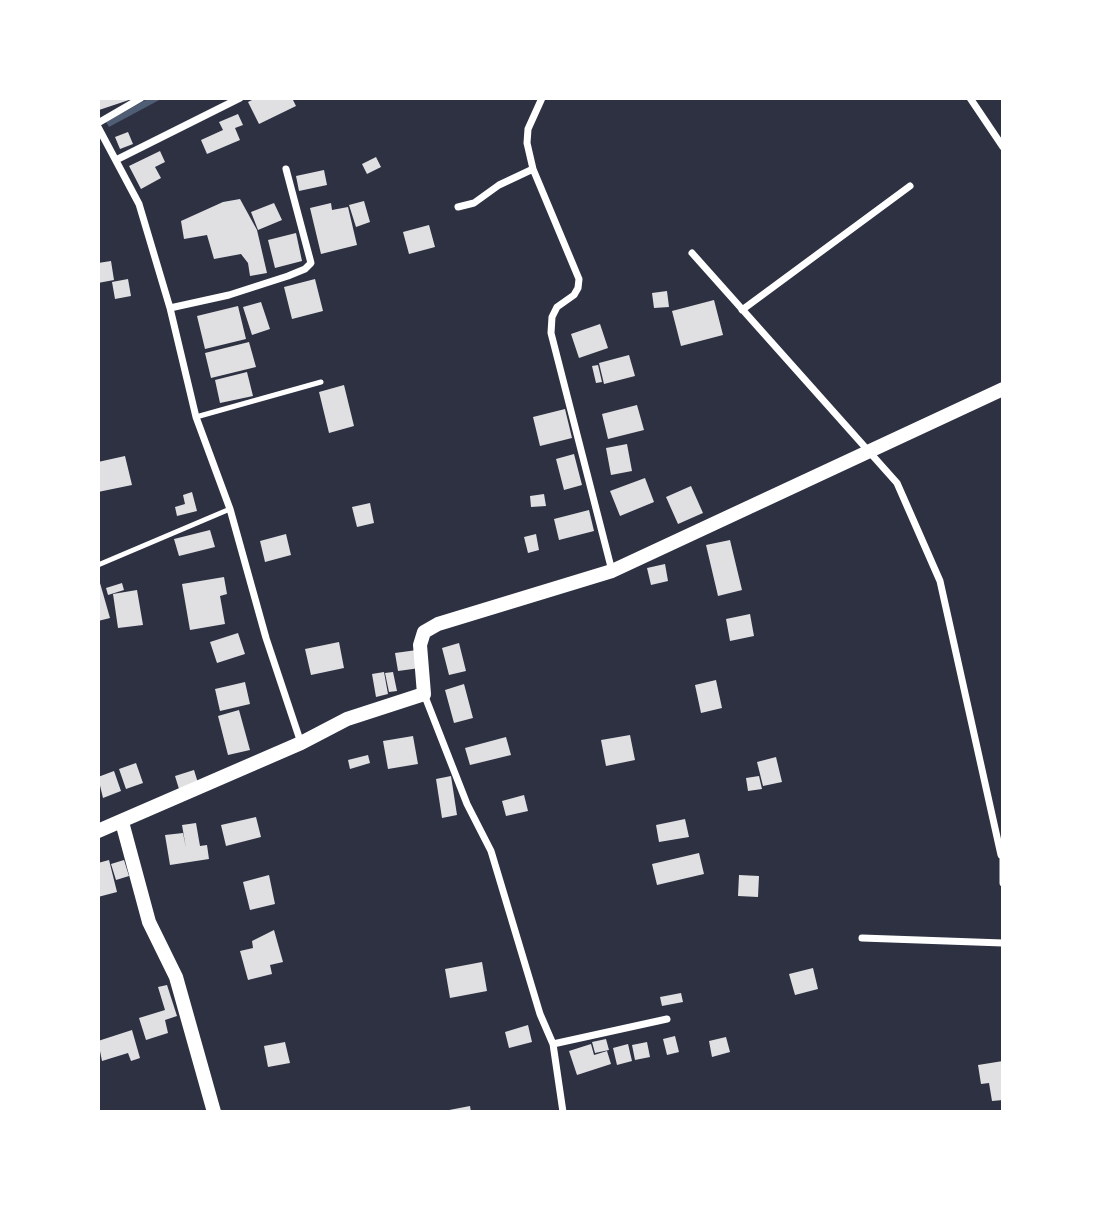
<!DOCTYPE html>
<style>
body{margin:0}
#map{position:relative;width:1101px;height:1210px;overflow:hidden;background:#2d3142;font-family:"DejaVu Sans",sans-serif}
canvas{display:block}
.frame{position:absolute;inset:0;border:100px solid #fff;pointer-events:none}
</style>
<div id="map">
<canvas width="1101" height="1210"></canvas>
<div class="frame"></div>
</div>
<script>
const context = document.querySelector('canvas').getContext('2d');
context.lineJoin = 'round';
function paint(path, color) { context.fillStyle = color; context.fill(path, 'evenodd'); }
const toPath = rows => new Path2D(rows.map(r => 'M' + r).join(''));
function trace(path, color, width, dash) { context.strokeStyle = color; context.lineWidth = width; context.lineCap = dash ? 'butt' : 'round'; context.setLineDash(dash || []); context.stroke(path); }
const water = toPath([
 [149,98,163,98,109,127,106,122]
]);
const building = toPath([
 [98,98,128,98,129,100,99,110],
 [256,98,292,98,296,106,259,124,248,102],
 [238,114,243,125,235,128,240,140,207,154,201,140,223,130,219,122],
 [128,132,133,144,120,149,115,137],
 [160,151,165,162,155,167,161,178,141,189,129,166],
 [376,157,381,167,367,174,362,164],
 [324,170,327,185,299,191,296,176],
 [240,199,257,230,267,273,250,276,248,263,241,254,214,259,207,235,184,239,181,221,223,202],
 [364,201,370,222,356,227,349,205],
 [274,203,282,220,258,230,251,212],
 [331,203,332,210,348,207,357,245,321,254,310,208],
 [429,225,435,247,409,254,403,232],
 [296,233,302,261,275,268,268,240],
 [111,261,114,280,98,283,98,263],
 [128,279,131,296,115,299,112,282],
 [315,279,323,311,292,319,284,287],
 [667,291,669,307,654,308,652,293],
 [714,300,723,335,681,346,672,311],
 [261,302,270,329,252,335,243,307],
 [238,306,246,339,205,349,197,316],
 [600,324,608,348,579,358,571,334],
 [249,342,256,367,211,378,205,353],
 [629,355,635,376,604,384,599,363],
 [598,365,602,382,596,383,592,366],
 [247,372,253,396,220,403,215,380],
 [344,385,354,426,329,433,319,392],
 [637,405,644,430,608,439,602,414],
 [565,409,572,438,540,446,533,417],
 [627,444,632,471,611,475,606,448],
 [574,454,582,485,564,490,556,459],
 [125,456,132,485,98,492,98,462],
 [645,478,654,502,620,516,610,491],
 [691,486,703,513,678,524,666,497],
 [192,492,197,511,177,516,175,507,185,504,183,495],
 [544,494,546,506,531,507,530,496],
 [370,503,374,523,357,527,352,507],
 [589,510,594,531,559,540,554,519],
 [210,530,215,547,179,556,174,539],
 [286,534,291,555,265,562,260,541],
 [536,534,539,550,528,553,524,537],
 [730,540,742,590,718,596,706,545],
 [665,564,668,581,651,585,647,568],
 [98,576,110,618,98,621],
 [224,577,227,594,220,596,225,624,190,630,182,584],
 [122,583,124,590,108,595,106,588],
 [137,590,143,625,118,628,113,594],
 [750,614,754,636,730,641,726,619],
 [238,633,245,654,217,663,210,642],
 [339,642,344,668,311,675,305,649],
 [459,643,466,671,449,675,442,648],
 [417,650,420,668,398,671,395,653],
 [384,672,388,694,376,697,372,674],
 [393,672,397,691,389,692,385,673],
 [716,680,722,708,701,713,695,685],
 [245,682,250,704,220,711,215,689],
 [464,684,473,718,454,723,445,690],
 [239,710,250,750,228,755,218,716],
 [630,735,635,760,606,766,601,740],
 [413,736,418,764,388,769,383,741],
 [506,737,511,755,470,765,465,748],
 [368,755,370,763,350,769,348,760],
 [776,757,782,782,763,786,757,762],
 [136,763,143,783,126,789,119,769],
 [194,770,198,783,179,789,175,776],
 [114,771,121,791,103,798,98,777],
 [451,776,457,815,442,818,436,779],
 [759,776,762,789,748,791,746,778],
 [524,795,528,811,506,816,502,801],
 [256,817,261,837,226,846,221,825],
 [685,819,689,837,659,842,656,825],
 [196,823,200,846,207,845,209,859,170,865,165,835,183,833,186,848,182,825],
 [699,853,704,874,657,885,652,864],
 [109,860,117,892,98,897,98,863],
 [124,860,129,876,116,880,111,864],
 [269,875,275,904,250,910,243,882],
 [739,875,759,876,758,897,738,896],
 [274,930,283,962,270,965,272,974,248,980,240,951,253,948,252,941],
 [482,962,487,991,450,998,445,969],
 [813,968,818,989,795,995,789,974],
 [167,985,177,1016,165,1020,168,1033,146,1040,139,1018,165,1010,158,987],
 [681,993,683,1002,662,1006,660,997],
 [528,1025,532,1042,509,1048,505,1032],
 [132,1030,140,1058,131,1061,128,1053,102,1061,98,1041],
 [675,1036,679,1052,667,1055,663,1039],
 [726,1037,730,1052,712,1057,709,1041],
 [606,1039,609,1050,595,1053,592,1042],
 [285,1042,290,1063,268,1067,264,1046],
 [647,1042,650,1057,635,1060,632,1045],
 [591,1044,594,1055,607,1051,611,1064,577,1075,569,1051],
 [628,1044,632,1061,617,1065,613,1048],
 [1003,1061,1003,1100,992,1101,989,1083,981,1084,978,1065],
 [470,1106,471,1112,444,1112,444,1111]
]);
const service = toPath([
 [196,417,321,382],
 [98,565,230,509]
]);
const minor = toPath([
 [542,98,528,129,527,143,533,169,579,279,578,288,574,295,557,307,552,317,551,333,612,571],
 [970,98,1003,147],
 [98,123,141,98],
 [98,127,139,204,170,308,196,417,230,509,266,638,301,743],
 [116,160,240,98],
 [458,207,474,203,499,185,533,169],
 [692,253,897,483,940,581,1001,855],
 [170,308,229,295,288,276,305,269,311,263,286,169],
 [742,310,910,186],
 [424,694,467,804,491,851,540,1014,553,1044,563,1112],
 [1003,855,1003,883],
 [862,938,1003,943],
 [553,1044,667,1019]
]);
const secondary = toPath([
 [122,822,149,922,176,977,214,1112],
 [98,831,301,743,347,719,424,694,420,645,424,632,438,624,612,571,1003,389]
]);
paint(water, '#4f5d75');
paint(building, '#e0e0e3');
trace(service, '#fff', 5);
trace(minor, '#fff', 7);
trace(secondary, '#fff', 14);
</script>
